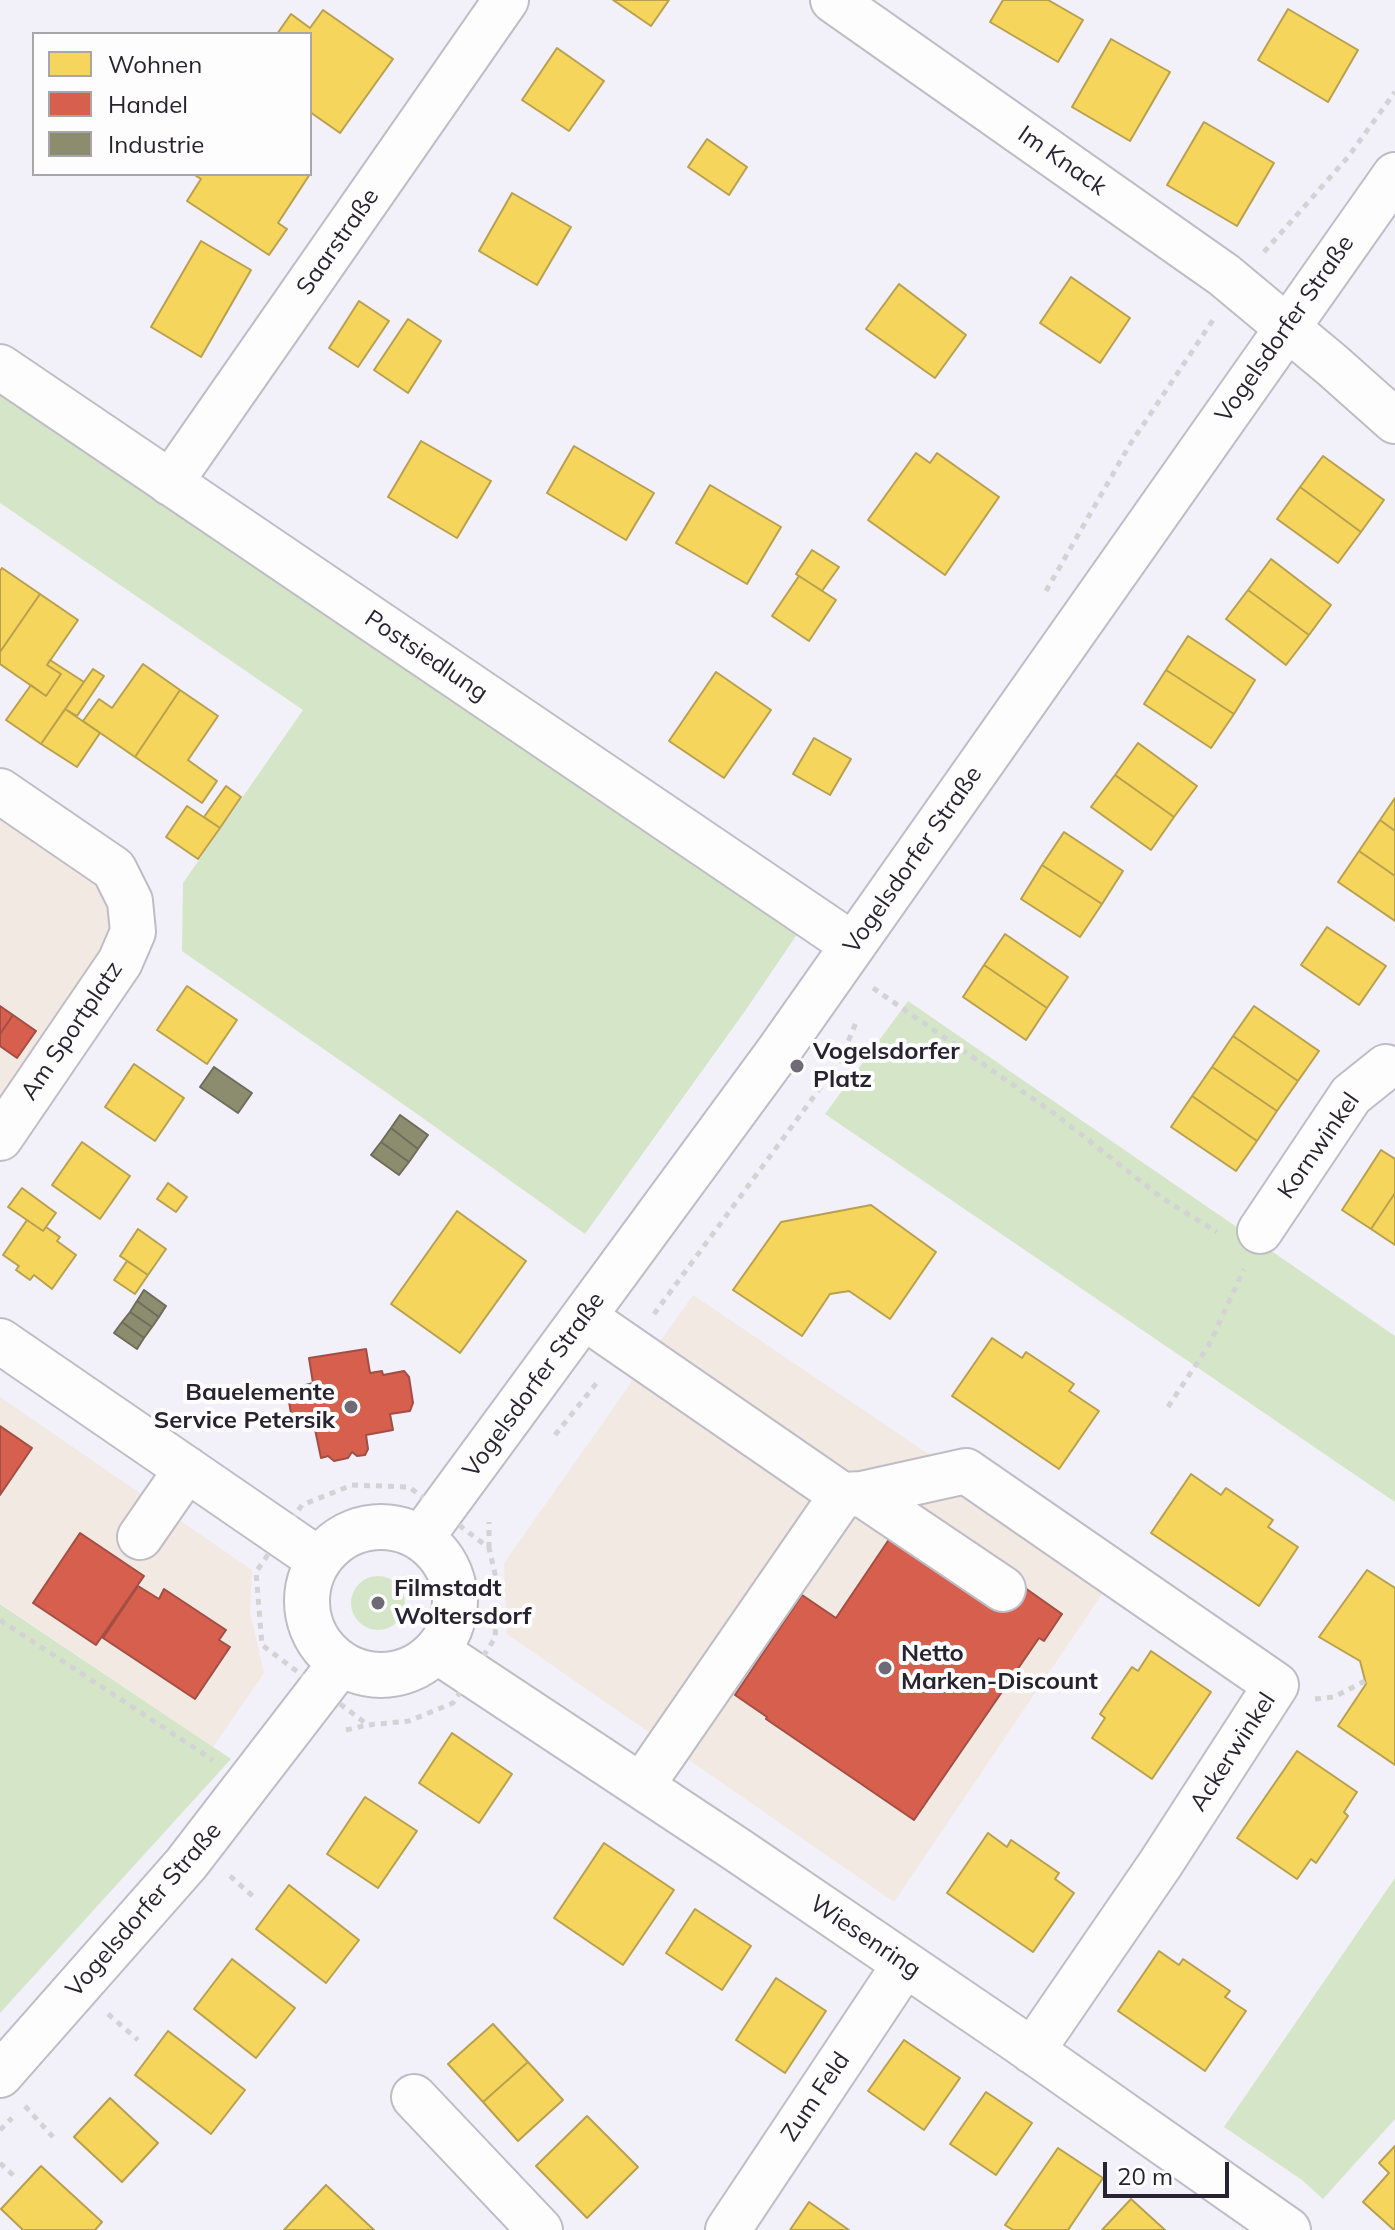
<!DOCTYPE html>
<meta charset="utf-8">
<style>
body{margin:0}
#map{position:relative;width:1395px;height:2230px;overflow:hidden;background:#f2f0f8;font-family:Mulish,sans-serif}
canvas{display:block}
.legend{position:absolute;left:32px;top:32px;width:280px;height:144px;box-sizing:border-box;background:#fdfdfd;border:2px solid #a8a6ab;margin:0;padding:10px 14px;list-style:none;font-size:24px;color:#282330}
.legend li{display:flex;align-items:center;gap:16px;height:40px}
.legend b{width:40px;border:2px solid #a8a6ab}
.scale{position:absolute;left:1103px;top:2162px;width:126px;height:36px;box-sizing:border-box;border:4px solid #282330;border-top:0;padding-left:10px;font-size:24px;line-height:28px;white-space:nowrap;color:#282330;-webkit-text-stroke:6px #fdfdfd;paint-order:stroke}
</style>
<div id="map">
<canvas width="1395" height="2230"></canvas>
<ul class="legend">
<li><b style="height:22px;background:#f6d55c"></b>Wohnen</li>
<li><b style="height:22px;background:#d6604d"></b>Handel</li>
<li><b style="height:22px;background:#8c8c6e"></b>Industrie</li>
</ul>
<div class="scale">20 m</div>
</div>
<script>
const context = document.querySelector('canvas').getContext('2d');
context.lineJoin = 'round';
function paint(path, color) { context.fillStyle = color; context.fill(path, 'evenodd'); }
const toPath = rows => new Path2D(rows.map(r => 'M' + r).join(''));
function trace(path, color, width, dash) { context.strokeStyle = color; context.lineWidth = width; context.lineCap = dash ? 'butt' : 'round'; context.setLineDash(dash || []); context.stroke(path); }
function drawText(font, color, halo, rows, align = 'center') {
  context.font = font + ' Mulish,sans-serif'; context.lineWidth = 8; context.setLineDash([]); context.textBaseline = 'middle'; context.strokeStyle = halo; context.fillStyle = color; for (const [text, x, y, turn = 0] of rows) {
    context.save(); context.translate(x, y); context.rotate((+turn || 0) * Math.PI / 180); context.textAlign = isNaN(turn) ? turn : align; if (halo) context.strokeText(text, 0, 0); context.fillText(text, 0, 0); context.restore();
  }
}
const commercial = toPath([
 [0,812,101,885,113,917,110,934,86,976,0,1105],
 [693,1295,933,1457,1106,1588,894,1902,507,1634,504,1563],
 [0,1397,252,1570,250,1612,264,1673,213,1747,0,1603]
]);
const green = toPath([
 [0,388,798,933,745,1011,585,1234,403,1104,182,951,183,883,303,710,0,503],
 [908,1001,1395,1336,1395,1502,825,1114],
 '351 1603a27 27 0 1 1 54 0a27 27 0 1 1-54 0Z',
 [0,1604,231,1759,0,2013],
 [1395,1878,1395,2119,1323,2199,1302,2180,1224,2127]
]);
const homes = toPath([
 [613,0,669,0,651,26,613,0],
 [1003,0,1048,0,1083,20,1058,62,990,22,1003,0],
 [1288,9,1358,50,1328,102,1258,60,1288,9],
 [323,10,393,59,340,133,310,112,310,34,277,34,291,14,310,28,323,10],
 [1111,39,1170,72,1130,141,1072,107,1111,39],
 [557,48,604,81,569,131,522,100,557,48],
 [1204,122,1274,163,1237,226,1167,185,1204,122],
 [707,139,747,167,729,195,688,167,707,139],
 [193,174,310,174,278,223,287,229,269,255,187,201,201,179,193,174],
 [512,193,571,227,537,285,479,251,512,193],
 [201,241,251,270,201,357,151,327,201,241],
 [1071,277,1130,318,1100,363,1040,323,1071,277],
 [899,284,966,335,935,378,866,329,899,284],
 [359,301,389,321,358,367,329,348,359,301],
 [408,319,441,341,408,393,374,370,408,319],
 [421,441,491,481,457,538,388,497,421,441],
 [574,446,654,493,626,540,547,493,574,446],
 [916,453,930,463,937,453,999,497,945,575,868,520,916,453],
 [1323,456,1384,500,1361,532,1300,487,1323,456],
 [710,485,781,527,747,584,676,543,710,485],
 [1300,487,1361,532,1338,563,1277,519,1300,487],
 [812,550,839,567,822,591,796,574,812,550],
 [1271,559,1331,605,1309,635,1248,590,1271,559],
 [2,568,40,594,0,652,0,571,2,568],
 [799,576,836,600,809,641,772,616,799,576],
 [1248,590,1309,635,1286,665,1226,619,1248,590],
 [40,594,78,620,47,665,61,674,46,696,0,664,0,652,40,594],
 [1188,636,1255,680,1234,714,1166,670,1188,636],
 [50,660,84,682,41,744,6,720,31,685,46,696,61,674,47,665,50,660],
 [143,664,180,690,135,757,83,721,99,699,112,708,143,664],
 [93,669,104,676,77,716,65,709,93,669],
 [1166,670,1234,714,1211,748,1144,704,1166,670],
 [716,672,771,710,724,778,669,741,716,672],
 [180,690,218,716,188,760,217,781,202,803,135,757,180,690],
 [65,709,100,733,77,767,41,744,65,709],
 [814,738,851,759,830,795,793,774,814,738],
 [1138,743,1197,786,1174,817,1115,775,1138,743],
 [1115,775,1174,817,1151,850,1091,807,1115,775],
 [226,786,241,797,220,828,204,817,226,786],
 [1395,798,1395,831,1380,820,1395,798],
 [187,806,220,828,198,859,166,837,187,806],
 [1380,820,1395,831,1395,876,1359,851,1380,820],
 [1064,832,1123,871,1102,904,1042,865,1064,832],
 [1359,851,1395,876,1395,921,1338,882,1359,851],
 [1042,865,1102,904,1080,937,1021,899,1042,865],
 [1327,927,1386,966,1359,1005,1301,965,1327,927],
 [1005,934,1068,977,1047,1008,984,965,1005,934],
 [984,965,1047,1008,1026,1040,963,997,984,965],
 [187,986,237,1020,207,1064,157,1030,187,986],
 [1254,1006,1319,1051,1298,1081,1233,1036,1254,1006],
 [1233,1036,1298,1081,1277,1111,1212,1067,1233,1036],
 [134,1064,184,1098,155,1141,105,1107,134,1064],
 [1212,1067,1277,1111,1257,1141,1192,1096,1212,1067],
 [1192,1096,1257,1141,1236,1171,1171,1127,1192,1096],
 [82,1142,130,1176,100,1219,52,1185,82,1142],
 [1381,1150,1395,1159,1395,1193,1371,1229,1342,1210,1381,1150],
 [168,1183,187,1197,176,1212,157,1199,168,1183],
 [22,1188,56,1213,43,1231,8,1207,22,1188],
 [1395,1193,1395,1245,1371,1229,1395,1193],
 [871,1205,936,1252,890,1319,849,1291,830,1294,802,1336,733,1290,781,1222,871,1205],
 [457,1211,526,1261,460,1353,391,1304,457,1211],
 [27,1220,43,1231,46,1227,60,1237,57,1241,76,1255,52,1289,34,1275,30,1280,16,1270,19,1266,3,1255,27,1220],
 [138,1229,166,1249,148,1275,120,1256,138,1229],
 [127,1261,148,1275,135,1294,114,1280,127,1261],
 [992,1338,1022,1358,1026,1352,1074,1384,1069,1391,1099,1411,1059,1469,952,1396,992,1338],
 [1191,1474,1221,1495,1226,1488,1273,1520,1268,1527,1298,1547,1259,1606,1151,1533,1191,1474],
 [1367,1570,1395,1588,1395,1765,1338,1726,1366,1684,1360,1661,1319,1637,1367,1570],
 [1151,1651,1211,1692,1152,1779,1092,1738,1105,1718,1100,1714,1132,1667,1138,1671,1151,1651],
 [452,1733,512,1774,479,1823,419,1783,452,1733],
 [1297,1751,1357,1792,1344,1812,1348,1816,1316,1863,1311,1859,1297,1879,1237,1838,1297,1751],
 [365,1797,417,1831,378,1888,327,1854,365,1797],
 [988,1833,1007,1847,1011,1840,1059,1873,1055,1879,1074,1893,1033,1952,947,1893,988,1833],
 [604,1843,674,1890,623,1965,554,1918,604,1843],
 [289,1885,359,1940,326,1983,256,1929,289,1885],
 [695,1909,751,1946,722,1990,666,1953,695,1909],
 [1159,1951,1179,1965,1183,1959,1230,1991,1225,1997,1246,2011,1205,2071,1118,2011,1159,1951],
 [232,1959,295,2008,256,2058,194,2009,232,1959],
 [776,1978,826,2011,785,2073,736,2040,776,1978],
 [493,2024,528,2062,483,2102,448,2064,493,2024],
 [168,2031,245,2090,211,2134,135,2075,168,2031],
 [904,2040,960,2078,924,2130,868,2091,904,2040],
 [528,2062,563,2100,518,2141,483,2102,528,2062],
 [986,2092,1032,2123,996,2175,950,2144,986,2092],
 [110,2098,158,2143,122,2182,74,2137,110,2098],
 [587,2116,638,2167,587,2218,536,2166,587,2116],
 [1395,2146,1395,2230,1394,2230,1363,2202,1389,2173,1379,2163,1395,2146],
 [1058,2148,1103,2178,1068,2230,1013,2230,1005,2225,1058,2148],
 [41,2166,102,2222,95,2230,23,2230,1,2209,41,2166],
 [326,2185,374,2230,284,2230,326,2185],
 [1131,2199,1165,2230,1102,2230,1131,2199],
 [809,2202,849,2230,790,2230,809,2202]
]);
const shops = toPath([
 [0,1006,13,1015,0,1034,0,1006],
 [13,1015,36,1031,17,1058,0,1046,0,1034,13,1015],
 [366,1349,370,1373,382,1371,383,1375,404,1371,409,1377,413,1403,410,1411,390,1414,393,1430,366,1435,368,1449,365,1455,357,1456,352,1452,348,1458,334,1461,328,1456,321,1458,312,1415,292,1419,287,1390,313,1383,309,1358,366,1349],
 [0,1426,32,1448,0,1495,0,1426],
 [80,1533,144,1576,96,1645,33,1603,80,1533],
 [892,1535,1018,1583,1062,1614,1044,1641,1039,1638,914,1820,766,1719,767,1717,735,1695,802,1595,836,1618,892,1535],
 [138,1586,159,1599,164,1589,226,1630,219,1640,230,1647,195,1699,103,1638,138,1586]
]);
const industry = toPath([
 [214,1067,252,1093,238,1113,200,1087,214,1067],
 [400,1115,428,1135,418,1149,391,1128,400,1115],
 [391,1128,418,1149,409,1162,381,1142,391,1128],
 [381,1142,409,1162,399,1175,371,1155,381,1142],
 [144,1290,166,1306,159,1317,137,1301,144,1290],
 [137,1301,159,1317,152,1327,130,1312,137,1301],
 [130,1312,152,1327,144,1338,122,1322,130,1312],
 [122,1322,144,1338,137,1349,114,1333,122,1322]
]);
const path = toPath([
 [1264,252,1348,157,1395,92],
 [1046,591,1129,446,1213,320],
 [873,988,1055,1114,1162,1198,1217,1232],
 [654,1314,840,1061,857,1020],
 [1168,1407,1209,1345,1244,1269],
 [555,1435,599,1380],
 [352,1485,409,1487,489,1548,498,1587,495,1638,453,1703,409,1721,368,1725,262,1645,256,1572,302,1505,352,1485],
 [489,1548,489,1522],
 [0,1620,213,1760],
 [1315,1699,1334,1697,1365,1681],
 [346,1730,367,1725],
 [230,1876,256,1899],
 [108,2014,138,2040],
 [25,2106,53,2137],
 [0,2130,12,2118],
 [0,2163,14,2176]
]);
const minor = toPath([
 [833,0,1224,275,1332,365,1395,421],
 [0,367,853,945],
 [170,483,506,0],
 [0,791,114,869,130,901,133,932,120,962,0,1138],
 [1260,1231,1351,1095,1386,1067],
 [584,1317,842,1495,862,1494,966,1471,1276,1685,1161,1863,1032,2051],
 [0,1341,319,1560],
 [862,1494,1003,1589],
 '307 1601a74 74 0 1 1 148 0a74 74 0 1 1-148 0Z',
 [140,1537,187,1469],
 [421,1538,778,1052,1395,175],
 [437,1651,739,1851,1017,2040,1288,2230],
 [642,1785,842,1495],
 [0,2075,186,1864,340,1664],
 [414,2097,540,2230],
 [728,2230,905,1964]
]);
const markers = [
 [797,1066,8,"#6f6b76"],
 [351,1407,8,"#6f6b76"],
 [378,1603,8,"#6f6b76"],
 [885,1668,8,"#6f6b76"]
];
const streetNames = [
 ["Im Knack",1062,161,35],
 ["Saarstraße",338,242,-55],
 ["Vogelsdorfer Straße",1285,329,-55],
 ["Postsiedlung",426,656,34],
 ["Vogelsdorfer Straße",913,860,-55],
 ["Am Sportplatz",72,1031,-56],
 ["Kornwinkel",1319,1146,-55],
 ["Vogelsdorfer Straße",534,1385,-54],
 ["Ackerwinkel",1233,1752,-57],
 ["Vogelsdorfer Straße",144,1910,-49],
 ["Wiesenring",865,1937,34],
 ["Zum Feld",816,2097,-56]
];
const poiNames = [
 ["Vogelsdorfer",813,1052],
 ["Platz",813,1080],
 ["Bauelemente",335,1393,"right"],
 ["Service Petersik",335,1421,"right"],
 ["Filmstadt",394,1589],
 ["Woltersdorf",394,1617],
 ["Netto",901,1654],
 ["Marken-Discount",901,1682]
];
paint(commercial, '#f2e9e2');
paint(green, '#d5e6c8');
paint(homes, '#f6d55c');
trace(homes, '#b8a04f', 2);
paint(shops, '#d6604d');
trace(shops, '#a24e44', 2);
paint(industry, '#8c8c6e');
trace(industry, '#6e6c5b', 2);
trace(minor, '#bfbcc6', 48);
trace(path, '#d3d2d5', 5, [6, 6]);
trace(minor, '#fdfdfe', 44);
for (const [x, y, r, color] of markers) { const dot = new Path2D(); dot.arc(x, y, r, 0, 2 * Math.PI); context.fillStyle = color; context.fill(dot); trace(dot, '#fdfdfd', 3); }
drawText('24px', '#282330', '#fdfdfd', streetNames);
drawText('bold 24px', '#282330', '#fdfdfd', poiNames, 'left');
</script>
